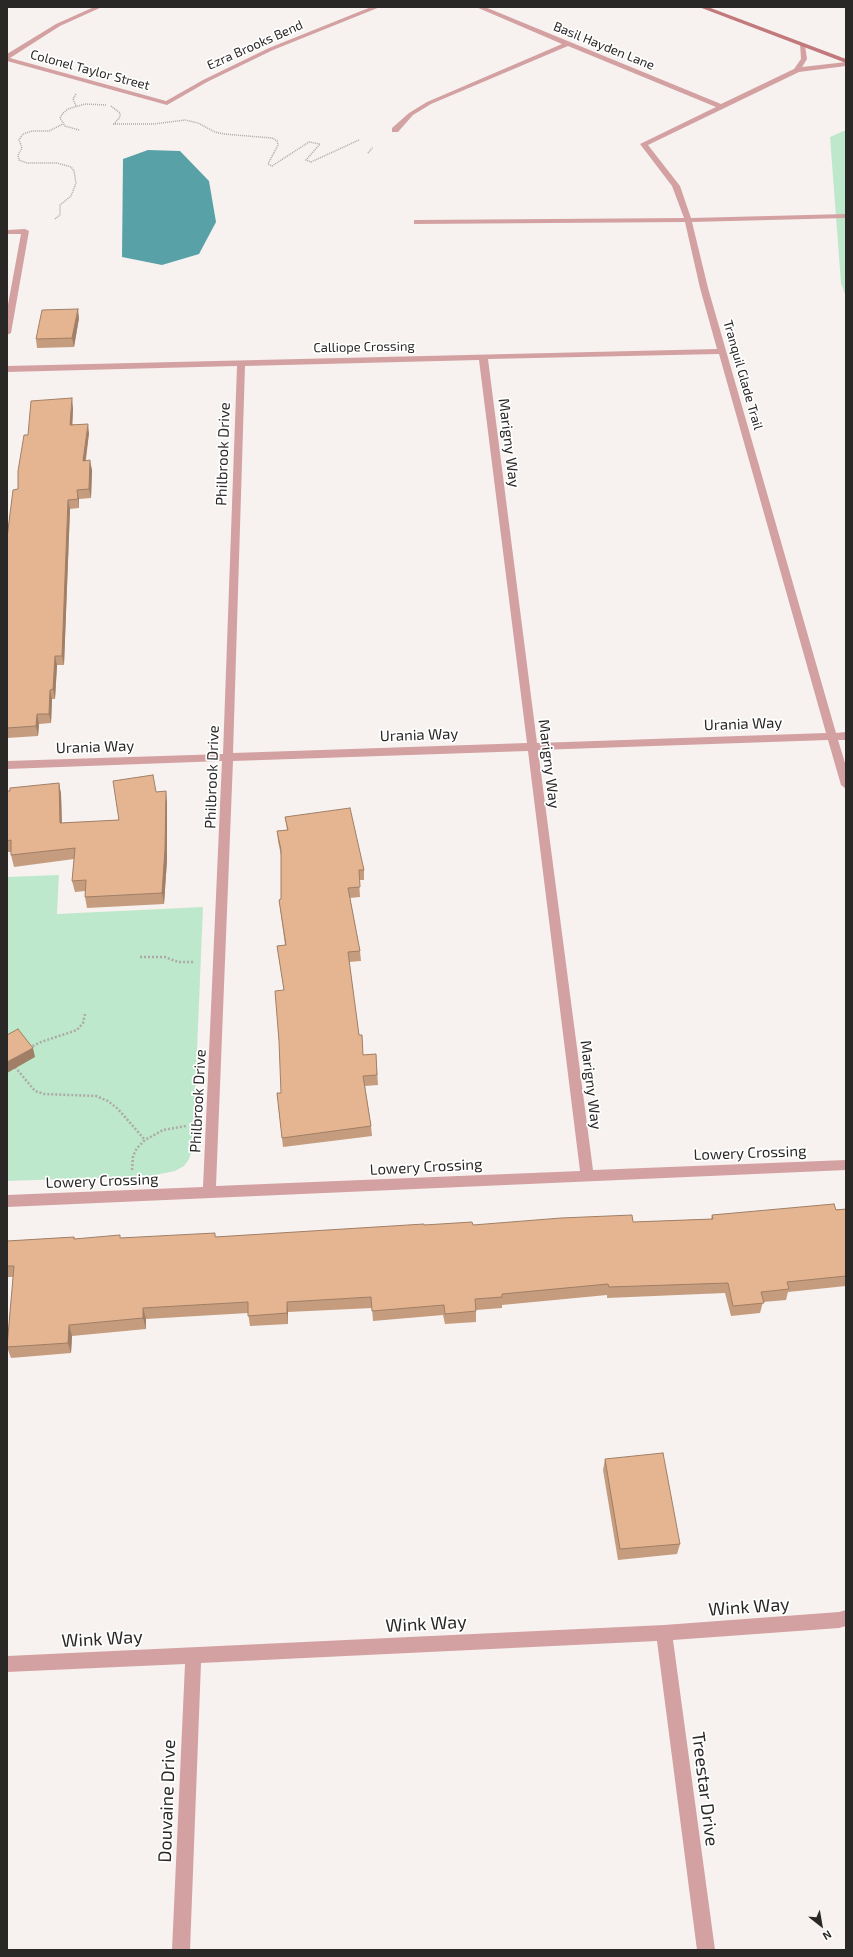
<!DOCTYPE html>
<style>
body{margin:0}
#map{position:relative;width:853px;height:1957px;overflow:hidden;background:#f7f2ef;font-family:"Exo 2",sans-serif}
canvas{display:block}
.frame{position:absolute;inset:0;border:8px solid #2a2827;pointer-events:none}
.north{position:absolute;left:801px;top:1905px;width:40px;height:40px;-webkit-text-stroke:3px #fff;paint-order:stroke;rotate:149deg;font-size:11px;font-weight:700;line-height:16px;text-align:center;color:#2a2827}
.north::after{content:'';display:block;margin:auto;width:14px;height:18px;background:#2a2827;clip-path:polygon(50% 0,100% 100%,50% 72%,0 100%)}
</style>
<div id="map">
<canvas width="853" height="1957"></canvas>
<div class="frame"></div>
<div class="north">N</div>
</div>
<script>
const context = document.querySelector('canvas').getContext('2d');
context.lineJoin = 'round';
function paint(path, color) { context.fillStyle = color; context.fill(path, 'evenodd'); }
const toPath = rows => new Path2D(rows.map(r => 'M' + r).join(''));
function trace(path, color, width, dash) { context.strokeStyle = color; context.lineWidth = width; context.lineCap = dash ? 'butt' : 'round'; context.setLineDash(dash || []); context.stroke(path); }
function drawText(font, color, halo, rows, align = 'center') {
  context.font = font + ' "Exo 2",sans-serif'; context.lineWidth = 3.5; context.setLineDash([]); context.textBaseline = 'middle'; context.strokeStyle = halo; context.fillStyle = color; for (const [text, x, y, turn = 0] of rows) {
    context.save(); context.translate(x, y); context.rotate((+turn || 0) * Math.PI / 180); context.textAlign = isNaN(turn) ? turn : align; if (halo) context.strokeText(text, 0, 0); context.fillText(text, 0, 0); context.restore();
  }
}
const green = toPath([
 [846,130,846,297,841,283,830,137],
 [59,875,57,914,203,907,193,1146,189,1159,184,1166,175,1171,150,1176,7,1181,7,877]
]);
const water = toPath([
 [148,150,180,151,209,181,216,222,199,254,162,265,122,257,123,159]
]);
const pathFar1 = toPath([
 [76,94,73,99,76,106],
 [111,106,120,113,120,117,114,124],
 [113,124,154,124,185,120,198,123,215,132,224,134,272,138,277,141,278,145,268,164,272,166,309,142,320,144,306,160,311,162,359,140],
 [79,130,65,126,60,118,63,113,68,109,85,104,106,105],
 [368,153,373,147],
 [55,219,60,215,60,205,71,196,76,183,74,171,71,167,57,163,27,163,19,160,18,155,22,148,19,140,23,134,32,131,49,131,63,124]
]);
const path = toPath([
 [140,957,165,957,178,962,194,962],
 [29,1048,41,1042,77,1030,83,1023,85,1014],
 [15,1067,35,1091,44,1094,96,1096,108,1101,118,1109,145,1140],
 [132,1170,133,1156,137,1148,145,1140,163,1130,186,1126]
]);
const street = toPath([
 [94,7,102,7,60,26,10,58,166,101,203,80,269,48,371,7,380,7,273,50,207,82,167,105,7,61,7,54,56,24,94,7],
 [476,7,485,7,721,104,794,69,801,59,800,44,805,45,807,59,802,67,846,62,846,66,799,72,648,145,680,186,691,218,846,214,846,218,692,222,708,288,836,733,846,732,846,740,838,740,846,766,846,789,841,785,828,740,538,750,593,1170,846,1160,846,1170,7,1207,7,1195,203,1187,222,761,7,769,7,761,223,754,237,366,7,372,7,366,717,349,700,288,685,222,414,224,414,220,417,220,684,218,672,186,640,144,716,107,568,46,431,104,413,115,398,132,392,132,392,128,409,113,427,102,562,44,476,7],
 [719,354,826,733,537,743,488,359,719,354],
 [479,360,527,743,233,753,245,366,479,360],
 [528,751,580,1171,216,1186,233,761,528,751],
 [25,229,29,231,11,333,7,335,7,310,21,234,7,234,7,230,25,229],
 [846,1610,846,1626,839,1628,673,1640,715,1950,697,1950,657,1641,201,1663,190,1950,172,1950,185,1664,7,1672,7,1656,664,1625,839,1612,846,1610]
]);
const secondary = toPath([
 [699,7,708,7,846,59,846,63,699,7]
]);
const wall = toPath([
 [79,318,74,347,37,348,36,339],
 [73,408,72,424,89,433,86,460,92,470,91,498,79,499,79,508,70,509,64,665,57,665,55,699,52,699,51,723,39,724,38,736,7,738,7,538,18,489,28,435],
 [59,783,61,794,62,823,119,820,156,792,167,802,167,860,164,904,87,908,85,897,85,891,75,892,72,881,74,859,14,867,11,855,11,852,7,852,7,791],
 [285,817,364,870,364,880,359,880,360,897,350,898,360,951,361,961,349,962,359,1035,363,1055,376,1054,378,1085,365,1086,371,1126,372,1136,283,1147,277,1093,281,1093,284,990,277,946,285,945,279,900,281,899,281,856,278,841,277,831,287,830],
 [846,1209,846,1286,788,1292,786,1300,763,1302,760,1313,731,1316,725,1293,607,1298,607,1295,502,1305,502,1308,476,1310,476,1322,445,1324,443,1315,373,1321,372,1308,288,1312,288,1324,250,1326,248,1313,146,1319,146,1329,72,1336,71,1353,11,1358,7,1347,13,1277,7,1277,7,1241,74,1237,75,1239,215,1237,424,1225,473,1225,633,1222,711,1219,712,1215],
 [605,1459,680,1544,677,1554,618,1560,603,1470]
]);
const shadedWall = toPath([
 [78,309,79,318,74,347,72,338],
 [72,398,73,408,72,434,70,425],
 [88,424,89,433,84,470,83,461],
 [90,460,92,470,91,498,89,489],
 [77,490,79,499,79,508],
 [68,500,70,509,64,665,62,656],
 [55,656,57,665,55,699,53,689],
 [50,690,52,699,51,723,49,714],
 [37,714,39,724,38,736,36,726],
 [59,783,61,794,62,834,60,823],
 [166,791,167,802,167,860,164,904,162,893],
 [33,1048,35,1057,7,1073,7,1062],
 [287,1302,288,1312,288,1324,287,1313],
 [143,1308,146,1319,146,1329,143,1318],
 [69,1325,72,1336,71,1353,68,1343]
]);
const building = toPath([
 [78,309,72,338,36,339,42,310,78,309],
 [72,398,70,425,88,424,83,461,90,460,89,489,77,490,78,499,68,500,62,656,55,656,53,689,50,690,49,714,37,714,36,726,7,728,7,538,13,490,18,489,18,471,24,435,28,435,31,401,72,398],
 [153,775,156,792,166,791,165,849,162,893,85,897,86,880,72,881,75,848,11,855,11,840,7,841,7,791,10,791,10,788,59,783,60,823,119,820,113,781,153,775],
 [350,808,364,870,359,870,360,887,348,888,360,951,348,952,359,1035,362,1035,363,1055,376,1054,377,1075,363,1076,371,1126,282,1138,277,1093,281,1093,279,1041,275,991,284,990,277,946,286,945,279,900,281,899,281,850,277,831,288,830,285,817,350,808],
 [18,1029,33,1048,7,1062,7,1035,18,1029],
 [834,1204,836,1210,846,1209,846,1276,787,1282,789,1289,761,1292,764,1303,733,1306,728,1283,609,1287,608,1284,502,1294,502,1297,475,1299,476,1311,445,1314,444,1305,372,1311,371,1297,287,1302,287,1313,248,1316,248,1302,143,1308,143,1318,69,1325,68,1343,7,1347,14,1266,7,1266,7,1241,74,1237,74,1239,120,1235,120,1238,215,1233,215,1237,424,1224,424,1225,472,1222,473,1225,561,1218,632,1215,633,1222,713,1219,712,1215,834,1204],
 [663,1453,680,1544,620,1549,605,1459,663,1453]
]);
const farStreetnames = [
 ["Ezra Brooks Bend",255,45,-24],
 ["Basil Hayden Lane",604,46,22],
 ["Colonel Taylor Street",90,70,15],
 ["Calliope Crossing",364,347,-1],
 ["Tranquil Glade Trail",743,375,74]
];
const streetNames = [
 ["Marigny Way",509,443,83],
 ["Philbrook Drive",223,454,-88],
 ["Urania Way",743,724,-2],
 ["Urania Way",419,735,-2],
 ["Urania Way",95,747,-2],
 ["Marigny Way",549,764,83],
 ["Philbrook Drive",212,777,-88],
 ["Marigny Way",591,1085,83],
 ["Philbrook Drive",198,1101,-87],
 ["Lowery Crossing",750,1153,-2],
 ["Lowery Crossing",426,1167,-3],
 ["Lowery Crossing",102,1181,-2]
];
const nearStreetnames = [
 ["Wink Way",749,1607,-4],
 ["Wink Way",426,1624,-3],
 ["Wink Way",102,1639,-3],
 ["Treestar Drive",705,1789,83],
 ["Douvaine Drive",167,1801,-88]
];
paint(green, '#bde8cb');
paint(water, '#58a1a7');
trace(pathFar1, '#ada9a7', 1.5, [1, 1]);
trace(path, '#ada9a7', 2.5, [2, 2]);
paint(street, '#d4a1a3');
paint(secondary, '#c1797c');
paint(wall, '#c59c7e');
paint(shadedWall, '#a07f66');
paint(building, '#e5b592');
trace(building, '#a07f66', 1);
drawText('13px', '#2a2827', '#fff', farStreetnames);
drawText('15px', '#2a2827', '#fff', streetNames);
drawText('18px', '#2a2827', '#fff', nearStreetnames);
</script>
